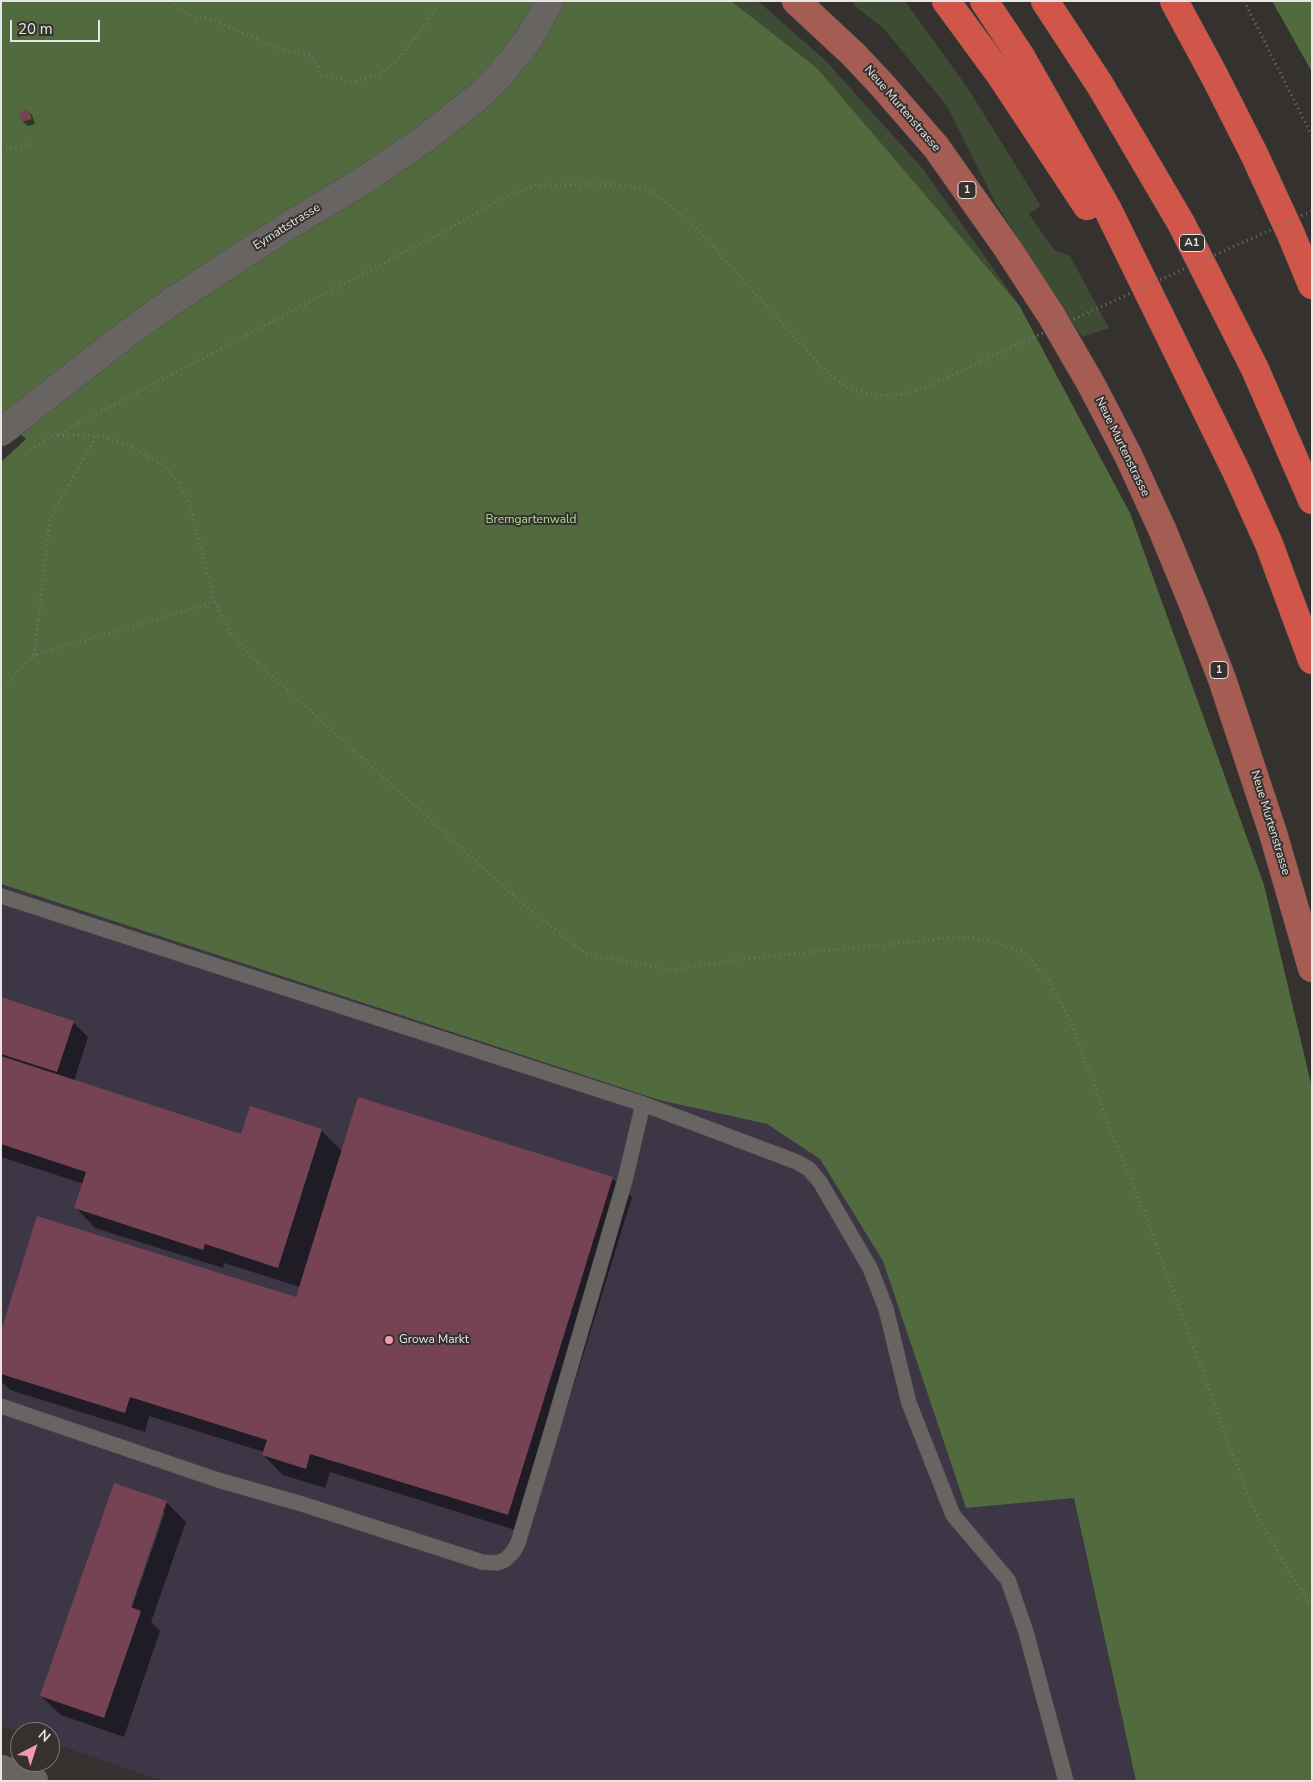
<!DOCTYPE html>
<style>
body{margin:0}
#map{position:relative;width:1313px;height:1782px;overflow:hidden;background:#34312f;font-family:"Nunito Sans",sans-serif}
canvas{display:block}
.frame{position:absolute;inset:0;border:2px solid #e8e6e5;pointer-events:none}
.north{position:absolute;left:10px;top:1722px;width:50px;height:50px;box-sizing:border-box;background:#34312f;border:1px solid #7c7978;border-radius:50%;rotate:40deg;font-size:14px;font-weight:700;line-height:20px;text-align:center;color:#e8e6e5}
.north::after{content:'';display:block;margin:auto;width:18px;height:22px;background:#f29aae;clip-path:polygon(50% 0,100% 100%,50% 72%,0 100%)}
.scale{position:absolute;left:10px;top:20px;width:90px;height:22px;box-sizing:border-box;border:2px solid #e8e6e5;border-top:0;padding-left:6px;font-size:15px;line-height:18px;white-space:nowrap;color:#e8e6e5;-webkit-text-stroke:4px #34312f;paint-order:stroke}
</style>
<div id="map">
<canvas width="1313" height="1782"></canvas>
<div class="frame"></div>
<div class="north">N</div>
<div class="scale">20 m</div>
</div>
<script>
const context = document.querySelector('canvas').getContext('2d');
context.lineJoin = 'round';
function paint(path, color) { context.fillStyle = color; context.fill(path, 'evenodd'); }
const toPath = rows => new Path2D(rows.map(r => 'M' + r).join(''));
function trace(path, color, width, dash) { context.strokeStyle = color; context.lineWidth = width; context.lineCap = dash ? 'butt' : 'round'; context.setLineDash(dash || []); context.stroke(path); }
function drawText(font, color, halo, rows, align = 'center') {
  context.font = font + ' "Nunito Sans",sans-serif'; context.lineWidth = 4; context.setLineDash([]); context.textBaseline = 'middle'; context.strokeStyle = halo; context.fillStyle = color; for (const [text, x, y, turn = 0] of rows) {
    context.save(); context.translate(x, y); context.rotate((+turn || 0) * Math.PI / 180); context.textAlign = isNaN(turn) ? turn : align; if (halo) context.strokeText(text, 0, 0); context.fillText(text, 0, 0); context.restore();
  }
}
const industrial = toPath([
 [1,884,659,1100,767,1124,820,1159,883,1261,966,1508,1074,1498,1136,1781,162,1781,50,1742,50,1732,20,1732,1,1726]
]);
const green = toPath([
 [731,1,758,1,826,61,923,169,1019,305,817,68],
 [852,1,905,1,967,87,1041,206,1029,214,1054,250,1070,256,1109,328,1082,337,996,204,947,106,883,28,855,6]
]);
const forest = toPath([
 [1,1,731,1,817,68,1019,305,1130,513,1264,885,1312,1088,1312,1781,1136,1781,1074,1498,966,1508,883,1261,820,1159,767,1124,659,1100,1,884,1,462,26,439,1,417],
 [1272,1,1312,1,1312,72]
]);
const shadow = toPath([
 [28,111,32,115,35,124,28,126,23,122,20,114],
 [1,999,73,1022,88,1037,74,1081,242,1135,251,1108,322,1131,342,1151,612,1178,632,1197,528,1534,330,1472,325,1488,283,1475,263,1455,264,1452,149,1416,145,1432,10,1390,1,1381,1,1336,297,1299,300,1287,224,1263,223,1268,95,1228,76,1208,84,1184,1,1157],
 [166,1502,186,1522,151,1622,160,1631,124,1737,61,1715,41,1696],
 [162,1512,165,1512,130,1613,127,1612]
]);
const building = toPath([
 [28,109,32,119,22,122,19,113],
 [1,997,74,1021,57,1072,1,1054],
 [1,1056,241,1134,250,1106,322,1129,278,1268,205,1244,203,1250,74,1208,86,1172,1,1144],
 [358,1097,613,1177,508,1515,310,1454,306,1469,262,1455,267,1440,130,1397,125,1413,1,1374,1,1331,37,1216,296,1297],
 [114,1483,167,1501,131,1607,141,1611,104,1718,40,1696]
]);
const path = toPath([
 [170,1,189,15,214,21,282,49,309,55,315,61,320,75,353,82,380,74,398,59,428,22,440,1],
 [1244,1,1312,136],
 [1,151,31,144],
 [58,435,97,435,128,445,163,465,178,482,189,503,215,602,230,632,250,656,524,905,586,954,671,970,745,959,957,937,989,940,1026,954,1050,982,1073,1027,1108,1124,1143,1209,1251,1504,1293,1579,1312,1604],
 [30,449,443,232,506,196,537,185,615,184,652,191,697,229,828,374,850,389,876,395,900,395,924,388,1010,348],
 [34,655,50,519,96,436],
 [1,689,34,655,215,602]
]);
const service = toPath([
 [1,896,643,1104,797,1162,809,1169,820,1182,870,1268,886,1309,909,1403,953,1515,1008,1580,1026,1632,1066,1781],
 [1,1406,218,1480,302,1504,482,1562,497,1563,505,1560,513,1552,518,1543,554,1423,625,1180,643,1104]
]);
const minor = toPath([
 [1,1769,34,1781]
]);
const tertiary = toPath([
 [1,432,124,336,171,302,283,229,366,179,427,137,479,96,498,77,527,42,550,1]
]);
const primary = toPath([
 [796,1,854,55,883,86,936,147,1008,249,1051,315,1091,384,1128,455,1162,529,1193,604,1222,679,1273,833,1312,968]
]);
const motorway = toPath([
 [946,1,1001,76,1087,206],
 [984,1,1020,55,1108,210,1237,473,1269,544,1312,660],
 [1045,1,1100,85,1181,223,1255,369,1312,500],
 [1174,1,1215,77,1254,154,1290,232,1312,285]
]);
const pathBridge = toPath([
 [1010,348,1312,211]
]);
const markers = [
 [389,1340,5,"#f29aae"]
];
const shields = [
 [967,190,18],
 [1192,243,25],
 [1219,670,18]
];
const shieldNames = [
 ["1",967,190],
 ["A1",1192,243],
 ["1",1219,670]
];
const streetNames = [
 ["Neue Murtenstrasse",902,109,49],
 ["Eymattstrasse",287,227,-32],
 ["Neue Murtenstrasse",1122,447,64],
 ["Neue Murtenstrasse",1270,823,73]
];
const parkNames = [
 ["Bremgartenwald",531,520]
];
const poiNames = [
 ["Growa Markt",399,1340]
];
paint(industrial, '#3d3646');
paint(green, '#3e4c33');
paint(forest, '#526b3e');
paint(shadow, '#0007');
paint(building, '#764355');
trace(service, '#514e4d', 16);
trace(minor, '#514e4d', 29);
trace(tertiary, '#514e4d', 29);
trace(primary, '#514e4d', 29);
trace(motorway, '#514e4d', 29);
trace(path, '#747270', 3, [1, 4]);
trace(service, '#676462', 15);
trace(minor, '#676462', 28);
trace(tertiary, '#676462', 28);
trace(primary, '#a55c53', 28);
trace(motorway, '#cf5649', 28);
trace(pathBridge, '#747270', 3, [1, 4]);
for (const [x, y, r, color] of markers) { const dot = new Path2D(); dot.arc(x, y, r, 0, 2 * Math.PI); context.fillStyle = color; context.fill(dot); trace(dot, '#34312f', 2); }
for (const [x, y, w] of shields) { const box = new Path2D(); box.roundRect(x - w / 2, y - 8.5, w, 17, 4); context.fillStyle = '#34312f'; context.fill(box); trace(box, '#e8e6e5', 1); }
drawText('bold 11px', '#e8e6e5', null, shieldNames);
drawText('12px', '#e8e6e5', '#34312f', streetNames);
drawText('12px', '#b4dd95', '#34312f', parkNames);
drawText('12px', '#e8e6e5', '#34312f', poiNames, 'left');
</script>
